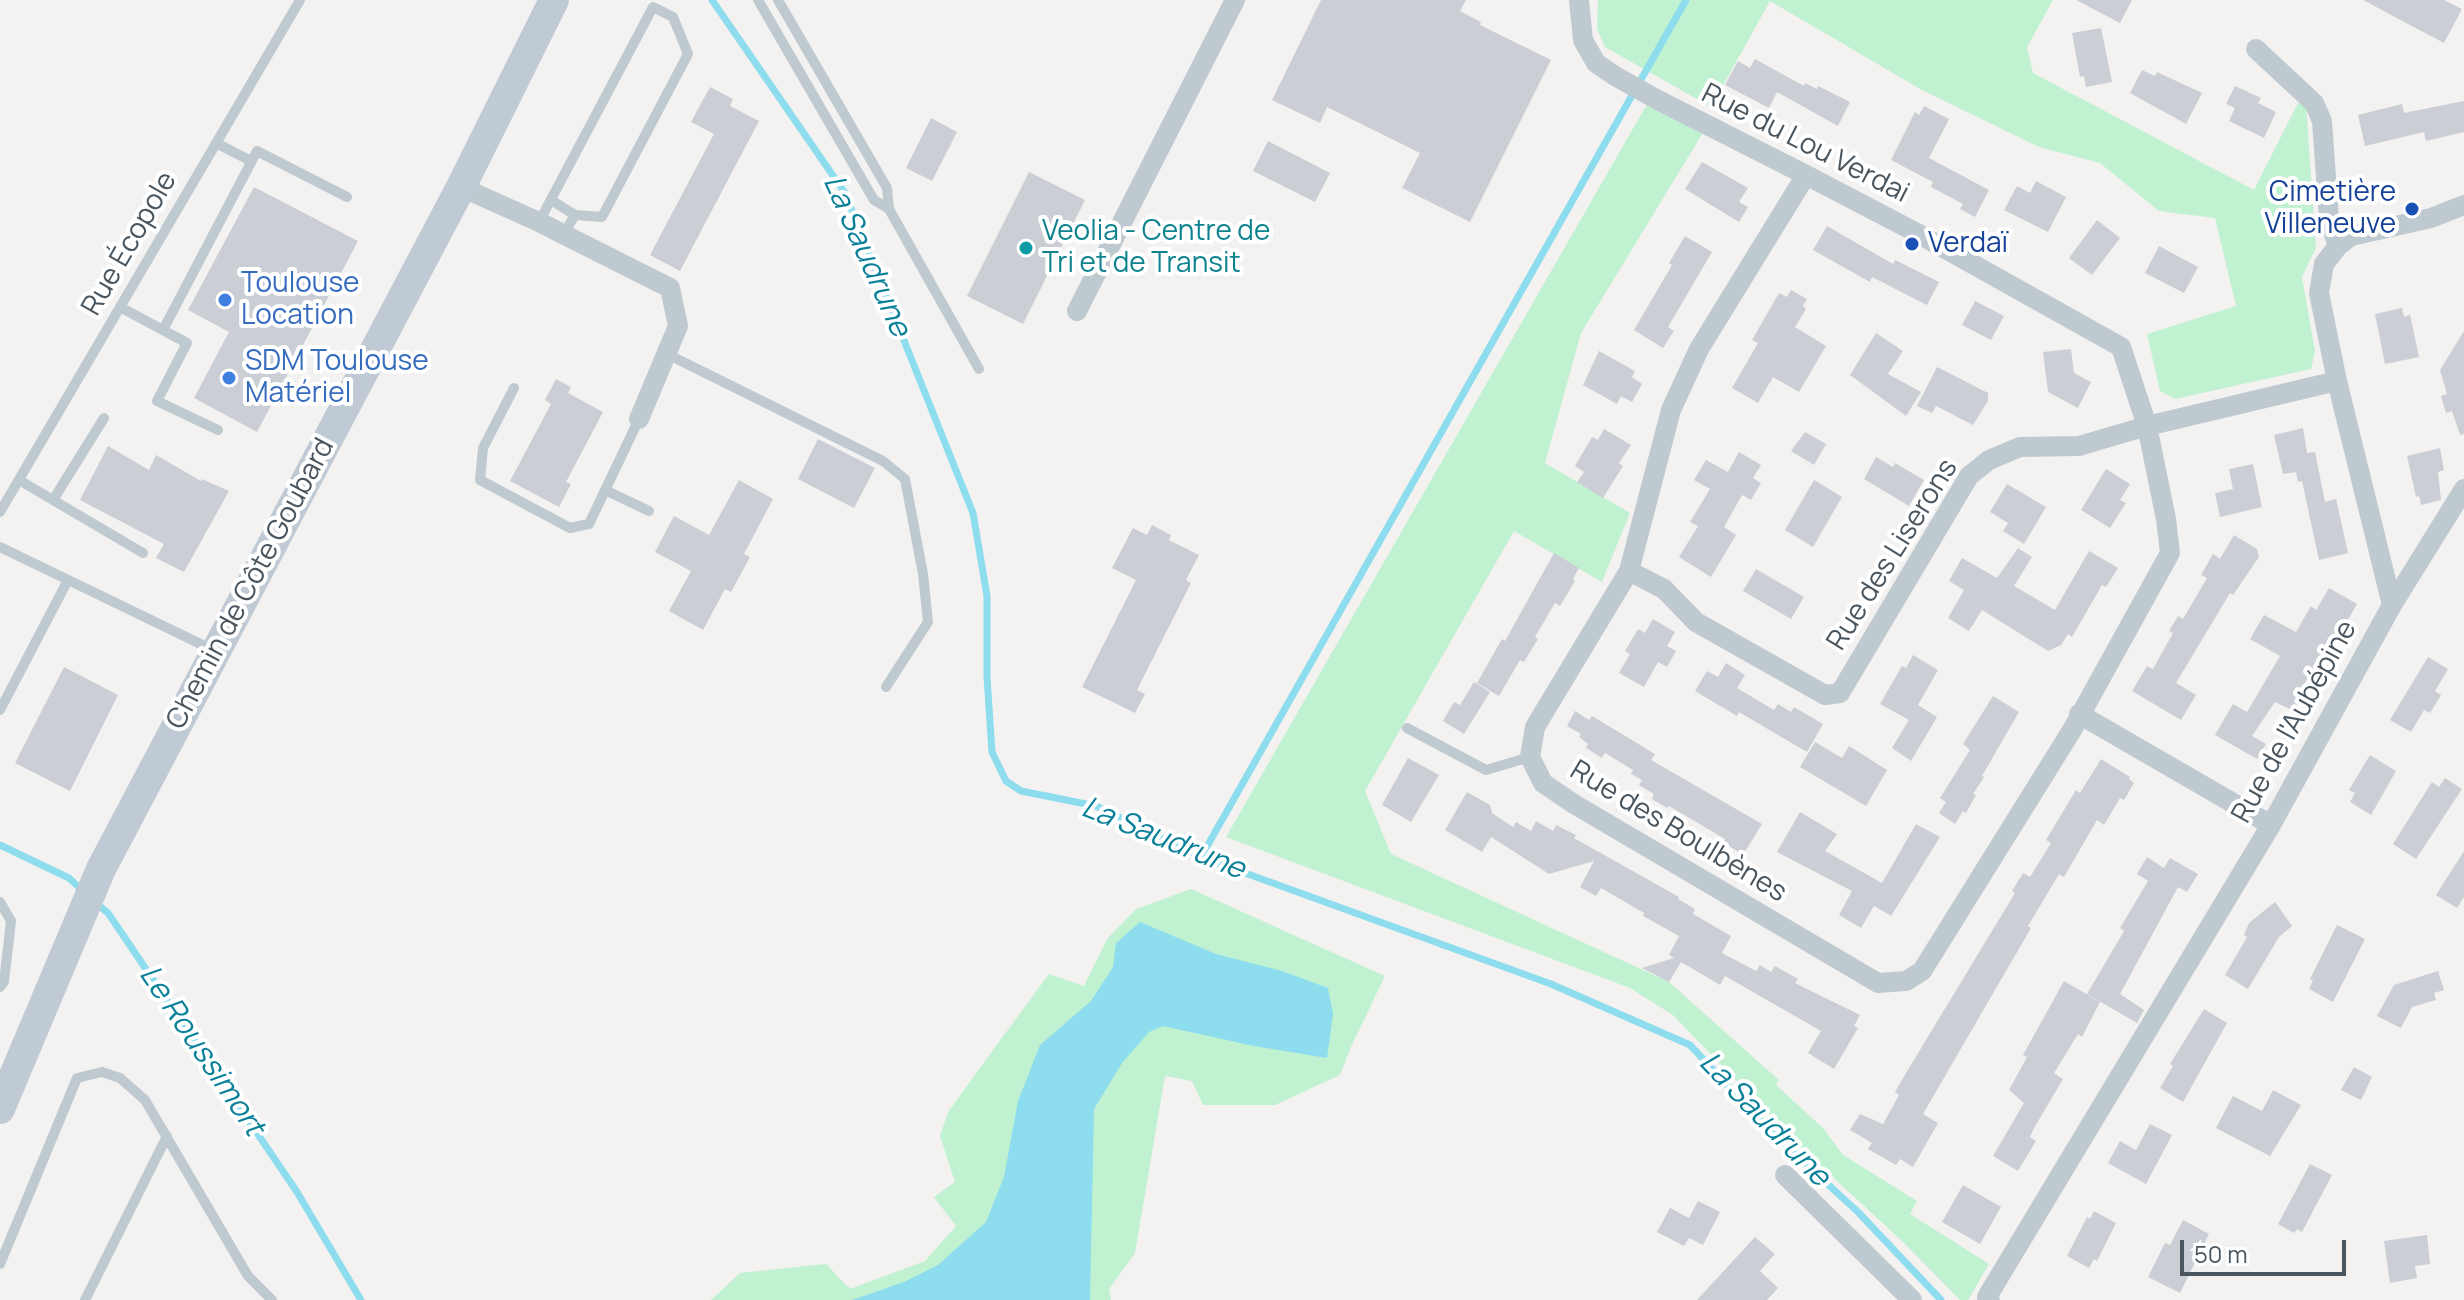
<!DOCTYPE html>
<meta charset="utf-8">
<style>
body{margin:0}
#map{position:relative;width:2464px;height:1300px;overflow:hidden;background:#f4f1f1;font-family:Manrope,sans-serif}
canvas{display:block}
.scale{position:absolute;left:2180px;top:1240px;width:166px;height:36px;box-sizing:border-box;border:4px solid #49555f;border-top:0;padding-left:10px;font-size:24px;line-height:28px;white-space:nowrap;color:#49555f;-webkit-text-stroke:6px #fff;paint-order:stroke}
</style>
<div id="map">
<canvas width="2464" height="1300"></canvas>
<div class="scale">50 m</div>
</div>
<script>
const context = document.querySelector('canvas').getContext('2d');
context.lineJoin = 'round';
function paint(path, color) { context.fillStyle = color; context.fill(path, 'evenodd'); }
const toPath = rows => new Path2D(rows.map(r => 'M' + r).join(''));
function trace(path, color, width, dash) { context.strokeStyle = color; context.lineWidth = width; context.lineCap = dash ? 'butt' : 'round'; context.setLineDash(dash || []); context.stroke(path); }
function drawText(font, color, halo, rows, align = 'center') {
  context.font = font + ' Manrope,sans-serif'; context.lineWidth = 8; context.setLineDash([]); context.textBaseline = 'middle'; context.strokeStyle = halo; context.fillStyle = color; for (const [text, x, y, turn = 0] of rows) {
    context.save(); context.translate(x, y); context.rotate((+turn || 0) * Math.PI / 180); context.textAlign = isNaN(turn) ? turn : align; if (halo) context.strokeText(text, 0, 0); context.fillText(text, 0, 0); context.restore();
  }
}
const green = toPath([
 [1598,0,2053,0,2027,47,2033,73,2254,190,2298,103,2306,105,2316,248,2302,277,2315,351,2311,369,2175,399,2160,391,2147,334,2236,306,2215,218,2159,211,2100,163,2039,147,1922,90,1770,1,1711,107,1605,47,1597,29],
 [1650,99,1704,131,1581,333,1545,463,1630,513,1602,582,1514,531,1365,791,1391,854,1669,982,1779,1080,1776,1085,1823,1128,1843,1155,1917,1201,1910,1214,1989,1264,1968,1300,1960,1300,1902,1241,1799,1146,1673,1015,1630,988,1226,837],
 [1191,889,1385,976,1350,1049,1340,1075,1275,1105,1203,1105,1192,1081,1165,1076,1135,1253,1109,1289,1111,1300,711,1300,740,1273,826,1264,850,1289,925,1261,956,1226,934,1197,955,1182,940,1136,948,1112,993,1050,1049,974,1084,986,1107,939,1136,909]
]);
const water = toPath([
 [1140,922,1216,954,1282,971,1328,988,1333,1014,1327,1058,1254,1046,1163,1026,1149,1032,1122,1063,1094,1109,1090,1300,852,1300,904,1282,938,1265,986,1222,1004,1177,1018,1101,1040,1045,1091,1001,1113,967,1116,943]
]);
const stream = toPath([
 [712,0,845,193,973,513,987,596,987,677,992,752,1006,781,1021,791,1096,806,1201,857,1551,984,1690,1045,1770,1131,1858,1212,1941,1300],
 [0,845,69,878,84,892],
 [1201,857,1686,0],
 [96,903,108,913,297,1192,361,1300]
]);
const building = toPath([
 [1321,0,1466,0,1460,11,1481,22,1480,25,1551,60,1470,222,1402,188,1420,153,1327,107,1320,123,1272,100],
 [2076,0,2132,0,2120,23],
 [2363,0,2444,0,2462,9,2444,43],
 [2101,28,2112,82,2086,87,2084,76,2080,77,2072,33],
 [1755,59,1804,86,1805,83,1817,89,1818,86,1850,102,1838,126,1777,92,1769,108,1725,85,1738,61,1750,68],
 [2142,70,2155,76,2157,72,2202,93,2186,124,2130,93],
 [2235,86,2261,98,2258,103,2276,112,2264,138,2229,121,2235,108,2226,104],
 [710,87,733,99,730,106,759,121,680,271,650,255,714,134,691,122],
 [2464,101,2464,132,2426,141,2424,132,2365,146,2358,115,2402,104,2404,113],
 [1924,106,1949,119,1929,158,1989,190,1975,217,1960,209,1963,204,1931,187,1933,182,1891,160,1915,112,1919,115],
 [931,118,957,132,932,181,906,168],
 [1268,141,1330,173,1315,202,1253,171],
 [1702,162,1748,188,1739,202,1748,207,1739,222,1685,189],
 [1029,172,1085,200,1023,324,967,296],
 [2036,181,2066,197,2048,232,2004,210,2017,186,2030,193],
 [254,187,358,241,257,432,194,398,229,332,188,310],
 [2097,220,2120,238,2092,275,2069,258],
 [1827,226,1893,264,1895,260,1939,282,1927,305,1872,277,1870,282,1813,250],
 [1685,236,1712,252,1668,327,1674,331,1663,348,1634,330,1672,265,1669,263],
 [2159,246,2198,267,2184,293,2145,273],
 [1791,290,1807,299,1803,306,1806,309,1795,327,1826,346,1799,392,1773,377,1758,403,1732,388,1758,343,1752,340,1779,293,1787,297],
 [1975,301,2004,316,1991,340,1962,325],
 [2402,308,2404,317,2410,315,2419,357,2385,364,2375,314],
 [2464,331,2464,434,2460,435,2452,411,2446,413,2441,396,2447,394,2440,370],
 [1876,333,1903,351,1888,374,1921,392,1906,416,1850,375],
 [2071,349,2074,373,2091,382,2078,408,2048,392,2043,352],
 [1599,351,1635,371,1632,377,1642,384,1632,402,1621,396,1617,404,1583,385],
 [1937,367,1988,393,1988,401,1973,425,1936,406,1932,413,1917,406],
 [556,379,571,387,568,393,603,412,566,482,571,484,559,507,510,481,551,404,545,400],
 [2303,428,2307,453,2315,452,2325,502,2336,499,2348,553,2319,560,2302,481,2298,482,2296,472,2283,474,2274,435],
 [1604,429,1631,445,1619,463,1623,466,1603,498,1577,482,1584,472,1575,466,1592,437,1598,440],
 [1805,432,1826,444,1814,465,1791,451],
 [818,439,875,468,854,508,798,479],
 [108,446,149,470,156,455,201,481,202,479,229,491,184,572,156,558,164,544,80,500],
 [2440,448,2444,470,2438,472,2441,500,2421,505,2419,496,2416,497,2407,456],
 [1739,452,1761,465,1753,478,1761,483,1751,500,1742,495,1724,527,1736,535,1711,577,1679,557,1698,526,1690,522,1710,489,1694,480,1706,460,1728,472],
 [1876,457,1893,467,1895,463,1924,480,1909,506,1864,479],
 [2253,464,2262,507,2220,517,2215,493,2233,489,2229,469],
 [2106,469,2130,484,2120,500,2126,503,2110,528,2081,510],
 [739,480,773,499,744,554,750,557,731,592,725,589,703,630,669,611,691,571,655,552,674,516,709,535],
 [1814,480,1842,497,1813,547,1785,530],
 [2007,484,2046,507,2024,544,2003,531,2008,523,1990,512],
 [1152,525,1171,535,1169,540,1199,555,1186,580,1191,583,1137,690,1145,694,1135,713,1082,687,1136,580,1112,568,1133,528,1147,535],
 [2234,535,2257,549,2259,557,2233,595,2230,593,2176,683,2196,695,2181,720,2132,691,2147,666,2153,669,2173,633,2169,631,2178,616,2183,619,2207,578,2201,575,2213,554,2220,559],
 [2018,548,2032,557,2014,586,2055,610,2089,551,2118,568,2106,587,2102,585,2072,637,2068,634,2061,645,2048,651,1982,610,1969,631,1948,618,1964,590,1949,581,1962,558,1997,578],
 [1554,553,1579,568,1573,579,1575,581,1560,606,1555,603,1535,637,1538,639,1524,662,1520,660,1499,696,1477,683,1502,639,1505,641],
 [1756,569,1804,597,1791,619,1743,591],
 [2329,588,2357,604,2331,650,2326,647,2301,690,2305,693,2294,711,2275,702,2252,736,2266,744,2257,759,2215,735,2233,704,2247,712,2280,656,2250,639,2264,615,2296,632,2311,606,2316,610],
 [1653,619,1675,632,1667,646,1676,651,1667,667,1658,662,1644,687,1619,673,1630,654,1625,651,1638,629,1645,633],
 [1913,655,1938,670,1918,705,1937,717,1911,761,1892,748,1909,720,1880,704,1902,666,1906,668],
 [2428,657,2448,669,2435,691,2441,695,2430,713,2424,710,2411,732,2390,720],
 [1726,663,1745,675,1737,688,1774,710,1778,704,1791,712,1794,707,1823,724,1807,752,1739,712,1737,716,1695,691,1707,671,1718,677],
 [64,667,118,695,70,791,15,763],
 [1474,682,1490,692,1464,734,1443,721,1454,702,1460,705],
 [1993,696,2019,712,1982,776,1984,777,1973,794,1976,795,1966,813,1963,811,1955,824,1939,813,1946,802,1940,798,1970,750,1963,744],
 [1575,711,1589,720,1592,716,1655,754,1651,760,1762,824,1743,855,1723,842,1725,839,1669,806,1667,808,1652,799,1654,794,1639,785,1642,780,1631,774,1633,770,1605,753,1602,758,1586,748,1588,744,1579,737,1581,734,1567,726],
 [1815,742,1842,758,1849,746,1887,770,1866,806,1800,767],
 [2370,755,2396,771,2371,815,2350,802,2355,793,2349,790],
 [1408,758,1439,775,1411,822,1382,805],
 [2101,759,2130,777,2129,779,2134,783,2124,800,2120,798,2104,825,2097,820,2064,877,2059,874,2028,926,2031,928,1923,1114,1938,1123,1913,1167,1900,1159,1896,1165,1868,1149,1872,1143,1850,1130,1860,1114,1883,1124,1899,1095,1895,1092,1906,1073,2015,893,2012,891,2023,873,2030,877,2051,843,2046,840,2076,790,2080,793],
 [2445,778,2462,789,2416,859,2393,844,2432,782,2439,787],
 [1467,792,1490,805,1492,813,1513,827,1516,822,1531,831,1536,821,1553,831,1556,825,1576,835,1574,838,1679,897,1678,899,1695,909,1693,914,1731,936,1722,953,1756,971,1760,965,1771,972,1775,966,1798,979,1795,983,1860,1015,1854,1026,1858,1028,1834,1069,1808,1053,1821,1031,1725,976,1720,985,1681,962,1669,982,1642,968,1674,958,1669,955,1679,936,1643,916,1644,913,1601,888,1596,896,1580,887,1594,861,1549,874,1491,837,1482,852,1445,830],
 [1800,812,1837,834,1825,851,1882,883,1916,824,1940,837,1891,916,1874,906,1861,928,1839,915,1852,891,1777,852],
 [2464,851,2464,897,2457,908,2436,895],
 [2147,857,2164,868,2170,858,2198,874,2187,892,2178,887,2120,994,2144,1010,2137,1023,2087,994,2124,931,2120,928,2148,881,2137,874],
 [2275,902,2292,926,2279,937,2248,989,2225,975,2247,937,2244,935,2249,923],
 [2337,925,2365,939,2333,1002,2309,989,2313,980,2310,979],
 [2438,971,2444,990,2434,993,2436,1000,2412,1007,2401,1028,2377,1016,2394,985],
 [2064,981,2100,1002,2082,1037,2078,1034,2054,1073,2063,1079,2034,1128,2030,1137,2036,1141,2018,1171,1993,1156,2024,1103,2009,1090,2027,1057,2023,1055],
 [2204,1009,2227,1023,2183,1102,2160,1088,2173,1066,2170,1064],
 [2354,1067,2372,1077,2361,1100,2341,1090],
 [2273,1090,2301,1105,2270,1156,2216,1128,2233,1096,2262,1111],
 [2150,1124,2172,1135,2146,1184,2108,1163,2120,1141,2136,1150],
 [2310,1164,2332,1175,2302,1232,2297,1229,2294,1233,2278,1224],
 [1963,1185,2001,1207,1980,1244,1942,1222],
 [1698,1201,1720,1212,1703,1245,1689,1238,1684,1246,1657,1232,1670,1208,1689,1218],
 [2094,1211,2116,1223,2097,1261,2094,1259,2089,1268,2067,1256,2087,1217,2090,1219],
 [2183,1220,2209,1234,2180,1293,2148,1277,2165,1243,2170,1245],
 [2427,1235,2430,1264,2415,1266,2417,1278,2390,1283,2384,1241],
 [1755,1237,1775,1254,1760,1271,1778,1288,1767,1300,1697,1300]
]);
const lane = toPath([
 [758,0,874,200,889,209],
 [778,0,887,188,889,209,979,369],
 [216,143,251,161],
 [551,200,575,215],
 [539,222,653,7,673,17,688,54,602,217,575,215,563,235],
 [120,307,187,343,157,401,218,430],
 [163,330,257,151,347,197],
 [667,354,883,461,905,479,923,574,928,622,886,687],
 [514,388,483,448,480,480,570,528,589,524,639,419],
 [19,480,143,553],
 [605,490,649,511],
 [53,500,104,418],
 [0,512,300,0],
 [0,547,213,650],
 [0,710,68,580],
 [1407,728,1486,770,1530,757],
 [0,902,11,921,4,982,0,987],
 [0,1264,77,1078,102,1072,120,1078,145,1100,248,1276,272,1300],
 [85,1300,167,1136]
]);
const street = toPath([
 [1579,0,1583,40,1596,63,1615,76,1658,100,1806,175,1917,233,2121,347,2147,426,2166,519,2170,553,2072,730,1922,971,1906,981,1878,983,1574,804,1543,783,1530,757,1535,727,1629,571,1671,410,1699,349,1806,175],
 [2256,49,2314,103,2322,121,2329,219,2338,246],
 [461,187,539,222,670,288,678,326,639,419],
 [1077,311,1235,0],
 [1629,571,1664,589,1696,622,1825,695,1840,693,1969,476,1989,460,2020,447,2079,446,2147,426,2337,381],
 [2392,605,2464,489],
 [2079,714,2271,825],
 [1785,1175,1912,1300],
 [1990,1300,1987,1297,2271,825,2392,605,2337,381,2319,293,2324,264,2338,246,2351,236,2431,218,2464,205]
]);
const secondary = toPath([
 [0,1109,101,869,461,187,554,0]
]);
const markers = [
 [2412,209,8,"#1a4fb4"],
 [1912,244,8,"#1a4fb4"],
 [1026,248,8,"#0f9aa8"],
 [225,300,8,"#3f7fe0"],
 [229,378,8,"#3f7fe0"]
];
const streetNames = [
 ["Rue du Lou Verdai",1805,144,27],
 ["Rue Écopole",130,244,-60],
 ["Rue des Liserons",1893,555,-58],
 ["Chemin de Côte Goubard",251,584,-62],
 ["Rue de l'Aubépine",2295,722,-61],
 ["Rue des Boulbènes",1678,832,31]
];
const transitNames = [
 ["Cimetière",2396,193],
 ["Villeneuve",2396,225],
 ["Verdaï",1928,244,"left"]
];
const cultureNames = [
 ["Veolia - Centre de",1042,232],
 ["Tri et de Transit",1042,264]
];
const shopNames = [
 ["Toulouse",241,284],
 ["Location",241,316],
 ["SDM Toulouse",245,362],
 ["Matériel",245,394]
];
const waterNames = [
 ["La Saudrune",866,256,66],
 ["La Saudrune",1163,839,22],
 ["Le Roussimort",201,1051,56],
 ["La Saudrune",1764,1120,46]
];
paint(green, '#c0f1d1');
paint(water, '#8dddee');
trace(stream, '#8dddee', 7);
paint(building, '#cbced4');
trace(lane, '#bfc9d0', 10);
trace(street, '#bfc9d0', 20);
trace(secondary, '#bfcad5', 30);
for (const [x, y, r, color] of markers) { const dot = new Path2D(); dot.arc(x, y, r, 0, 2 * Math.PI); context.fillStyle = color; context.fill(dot); trace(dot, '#fff', 3); }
drawText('28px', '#49555f', '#fff', streetNames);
drawText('28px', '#164399', '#fff', transitNames, 'right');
drawText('28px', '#0d838f', '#fff', cultureNames, 'left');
drawText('28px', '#366cbe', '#fff', shopNames, 'left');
drawText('italic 30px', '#0b8099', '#fff', waterNames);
</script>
